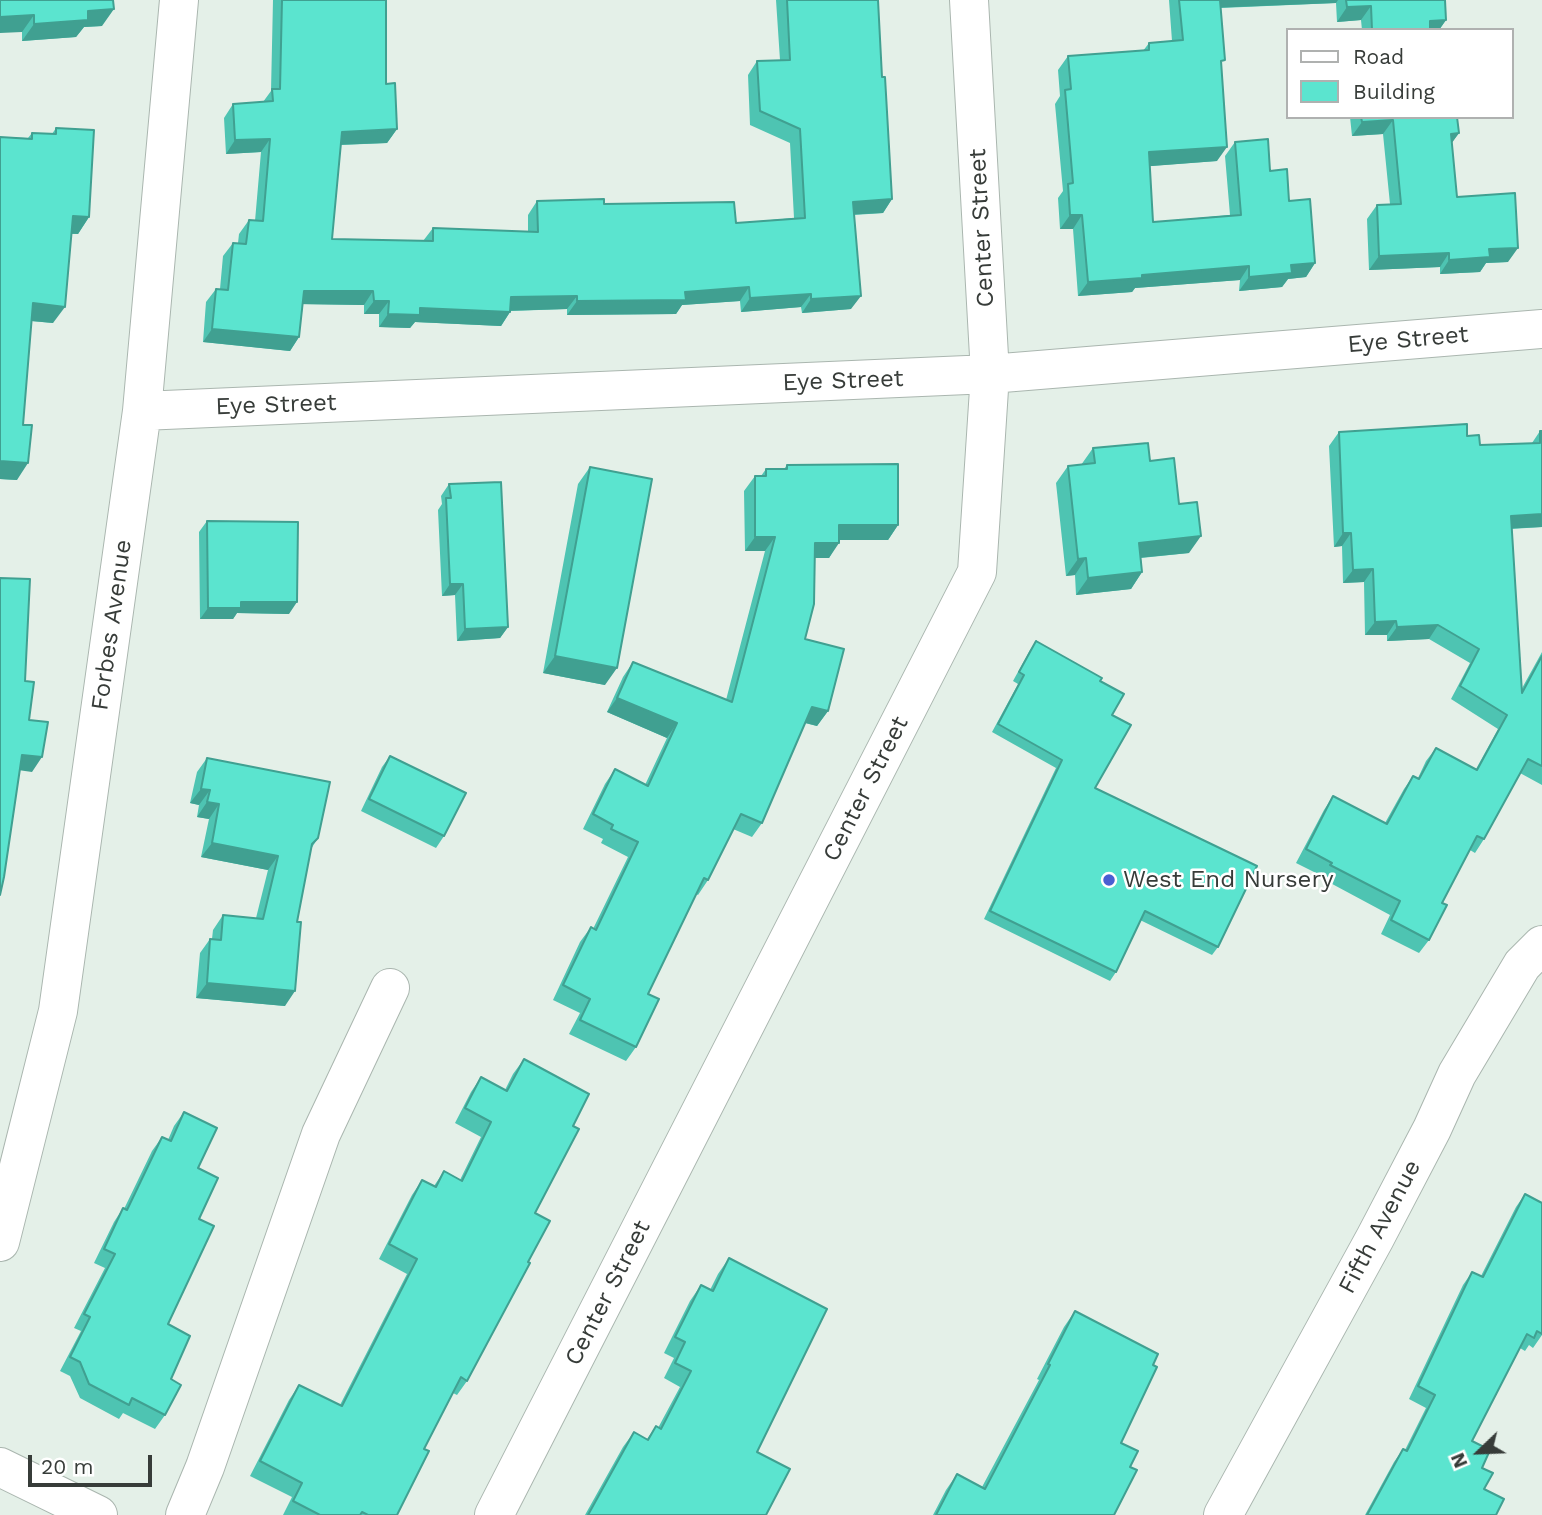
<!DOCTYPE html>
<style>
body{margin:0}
#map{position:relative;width:1542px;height:1515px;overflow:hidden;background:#e4f0e8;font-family:"Work Sans",sans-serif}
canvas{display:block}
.legend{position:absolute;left:1286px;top:28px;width:228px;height:91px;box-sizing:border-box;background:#fff;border:2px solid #afb1b0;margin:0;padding:9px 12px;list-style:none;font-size:21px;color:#373c39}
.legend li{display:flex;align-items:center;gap:14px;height:35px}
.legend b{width:35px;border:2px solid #afb1b0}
.north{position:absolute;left:1444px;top:1417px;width:70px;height:70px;-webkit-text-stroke:5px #fff;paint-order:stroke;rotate:247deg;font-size:19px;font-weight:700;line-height:28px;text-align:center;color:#373c39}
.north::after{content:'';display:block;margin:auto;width:24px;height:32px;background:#373c39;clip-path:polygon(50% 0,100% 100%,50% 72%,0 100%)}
.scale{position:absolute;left:28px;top:1455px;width:124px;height:32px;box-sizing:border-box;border:4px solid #373c39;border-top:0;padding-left:9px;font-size:21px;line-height:24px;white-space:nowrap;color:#373c39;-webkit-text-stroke:5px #fff;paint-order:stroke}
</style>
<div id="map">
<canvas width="1542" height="1515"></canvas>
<ul class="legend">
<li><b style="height:9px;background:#fff"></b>Road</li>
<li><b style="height:19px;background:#5be4cf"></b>Building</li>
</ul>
<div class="north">N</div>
<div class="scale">20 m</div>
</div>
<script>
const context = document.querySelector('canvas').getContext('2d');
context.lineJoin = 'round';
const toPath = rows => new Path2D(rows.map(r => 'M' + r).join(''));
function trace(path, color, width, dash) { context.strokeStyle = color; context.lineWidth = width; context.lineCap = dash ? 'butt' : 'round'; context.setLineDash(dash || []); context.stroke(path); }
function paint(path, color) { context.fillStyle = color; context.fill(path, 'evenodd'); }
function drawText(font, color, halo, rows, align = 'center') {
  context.font = font + ' "Work Sans",sans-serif'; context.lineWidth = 5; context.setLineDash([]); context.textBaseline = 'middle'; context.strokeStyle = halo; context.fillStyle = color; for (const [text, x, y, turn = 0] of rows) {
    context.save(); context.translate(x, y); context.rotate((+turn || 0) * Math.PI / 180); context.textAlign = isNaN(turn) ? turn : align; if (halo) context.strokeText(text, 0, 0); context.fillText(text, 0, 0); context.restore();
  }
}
const minor = toPath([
 [142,411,990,374,1542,329],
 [0,1242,58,1011,142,411,179,0],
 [0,1467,98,1515],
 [185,1515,205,1467,321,1134,390,988],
 [494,1515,977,572,990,374,969,0],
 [1223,1515,1375,1238,1432,1129,1457,1074,1522,965,1542,945]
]);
const wall = toPath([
 [0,0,102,26,84,27,76,37,22,41,22,32],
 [273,0,386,0,386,84,397,129,387,143,341,145,332,239,423,241,433,228,528,232,528,215,537,201,604,204,736,223,794,218,790,143,750,125,748,75,757,61,780,60,776,0,878,0,882,77,892,199,883,213,854,215,851,309,802,313,801,307,741,312,740,301,682,305,676,314,567,315,567,309,510,311,510,312,501,326,415,322,410,328,379,327,379,314,364,314,364,305,303,304,299,337,290,351,203,342,206,302,216,289,220,289,223,256,233,243,238,243,239,234,249,220,255,221,261,152,226,154,224,118,233,104,263,102,271,91],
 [1169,0,1445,0,1446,20,1439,30,1362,30,1361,20,1337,22,1336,3,1221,8,1221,66,1217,161,1150,166,1153,222,1230,215,1225,156,1235,142,1270,171,1289,201,1315,263,1306,277,1288,279,1282,287,1239,291,1240,280,1135,288,1132,292,1078,296,1073,229,1060,229,1058,198,1063,191,1055,104,1060,96,1058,70,1068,56,1143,51,1149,43,1172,41],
 [1350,117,1457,117,1459,133,1452,142,1457,197,1508,262,1486,263,1480,272,1440,274,1440,267,1369,270,1367,219,1377,205,1390,204,1383,134,1352,136],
 [56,128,89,217,78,234,72,234,53,323,31,321,17,480,0,479,0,137,28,138,32,133,52,134],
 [1540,431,1542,431,1542,527,1511,529,1521,690,1542,652,1542,785,1520,773,1484,839,1475,853,1470,850,1442,903,1429,940,1419,953,1381,934,1390,915,1321,878,1322,876,1296,863,1324,810,1333,796,1385,823,1404,789,1413,776,1418,778,1426,761,1436,748,1476,769,1498,729,1451,699,1470,663,1429,639,1387,641,1387,635,1365,635,1364,582,1343,583,1342,546,1334,547,1329,446,1339,432,1467,436,1480,445,1532,443],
 [1093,448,1150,461,1179,504,1189,553,1141,558,1142,572,1131,589,1076,595,1075,575,1066,576,1056,483,1068,466,1081,465],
 [787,465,898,525,888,540,839,540,829,558,815,558,805,639,828,711,817,726,805,723,762,823,752,837,733,829,708,880,698,895,696,894,648,994,636,1047,626,1061,569,1034,580,1013,553,1000,580,942,591,927,593,929,628,857,601,843,603,839,583,829,605,784,615,769,645,785,667,738,607,712,623,677,633,662,726,700,765,551,745,551,744,491,755,476,761,476,766,469,784,469],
 [590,467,605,685,543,673,578,484],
 [449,484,508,627,500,638,457,641,455,595,442,596,438,510,442,504,441,496],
 [207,521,289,614,237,613,233,619,200,619,199,532],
 [1036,641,1100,681,1112,715,1095,788,1218,947,1212,955,1140,920,1116,972,1110,981,984,919,1056,768,992,732,1018,684,1013,681,1030,650],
 [390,756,444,836,436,848,361,811,382,767],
 [207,758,318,838,311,849,297,922,285,1006,196,998,200,953,210,939,212,939,213,930,223,915,256,918,268,870,201,857,209,819,197,817,199,805,190,803,197,772],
 [524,1059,573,1126,535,1213,528,1262,467,1381,457,1395,453,1393,424,1449,397,1515,283,1515,292,1497,250,1476,289,1400,299,1385,340,1405,407,1274,379,1259,412,1195,422,1180,434,1186,444,1171,460,1180,481,1137,455,1123,471,1092,481,1077,505,1090,513,1074],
 [184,1112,198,1168,199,1219,168,1324,171,1379,165,1415,155,1429,123,1413,119,1419,80,1398,70,1376,60,1371,81,1331,74,1328,105,1268,94,1263,114,1222,123,1208,124,1209,152,1151,162,1137,168,1140,174,1126],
 [1525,1194,1542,1203,1542,1335,1533,1348,1529,1345,1525,1351,1520,1348,1472,1441,1482,1468,1484,1489,1496,1515,1365,1515,1394,1462,1403,1449,1405,1450,1426,1408,1409,1399,1463,1285,1472,1272,1481,1276,1516,1207],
 [729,1258,766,1515,585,1515,623,1447,634,1432,647,1439,656,1426,658,1428,680,1387,664,1378,674,1358,664,1353,690,1301,701,1285,710,1290,718,1274],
 [1075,1311,1153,1365,1121,1443,1130,1467,1114,1515,933,1515,946,1490,957,1474,982,1487,1039,1380,1037,1379,1064,1327]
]);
const shadedWall = toPath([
 [1216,0,1338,0,1336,3,1210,8],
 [1371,6,1361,20,1337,22,1347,7],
 [114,9,102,26,84,27,76,37,22,41,34,24,88,11],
 [34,15,22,32,0,33,0,17],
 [1446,20,1439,30,1423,30,1430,21],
 [1393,120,1383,134,1352,136,1362,122],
 [397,129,387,143,333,145,342,132],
 [1459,133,1449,147,1451,134],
 [270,139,261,152,226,154,235,140],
 [1227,147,1217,161,1139,167,1149,152],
 [892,199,883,213,843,215,853,202],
 [1070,215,1082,215,1073,229,1060,229],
 [73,216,89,217,78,234,61,233],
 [1518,248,1508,262,1486,263,1480,272,1440,274,1449,260,1489,249],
 [1449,253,1440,267,1369,270,1379,256],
 [1315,263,1306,277,1288,279,1282,287,1239,291,1249,277,1291,265],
 [1249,266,1240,280,1135,288,1132,292,1078,296,1088,282,1142,275],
 [749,287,740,301,682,305,676,314,567,315,577,301],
 [304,291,373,291,364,305,294,304],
 [811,294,801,307,741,312,750,298],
 [577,296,567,309,501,311,511,297],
 [861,296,851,309,802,313,811,299],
 [374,301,389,301,379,314,364,314],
 [33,303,65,307,53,323,21,320],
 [420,308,510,312,501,326,415,322,410,328,379,327,388,314],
 [212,329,299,337,290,351,203,342],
 [0,461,28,463,17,480,0,479],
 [1542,514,1542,527,1501,529,1511,516],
 [839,525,898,525,888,540,829,540],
 [1343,533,1351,533,1342,546,1334,547],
 [1201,536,1189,553,1127,559,1139,543],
 [755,537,775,537,765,551,745,551],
 [815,543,839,543,829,558,805,558],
 [1086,558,1075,575,1066,576,1078,559],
 [1373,569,1364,582,1343,583,1353,570],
 [1142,572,1131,589,1076,595,1088,578],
 [450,584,463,584,455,595,442,596],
 [241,602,297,602,289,614,237,613,233,619,200,619,208,608],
 [1396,621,1387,635,1365,635,1375,622],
 [1438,625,1429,639,1387,641,1397,627],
 [508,627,500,638,457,641,465,629],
 [555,656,617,668,605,685,543,673],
 [617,698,677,723,667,738,607,712],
 [812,707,828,711,817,726,802,722],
 [22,755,42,757,32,772,11,769],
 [201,789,210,790,199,805,190,803],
 [207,802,219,804,209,819,197,817],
 [212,843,278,856,268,870,201,857],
 [207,983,295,991,285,1006,196,998]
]);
const building = toPath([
 [0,0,113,0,114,9,88,11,88,20,34,24,34,15,0,17,0,0],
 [282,0,386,0,386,84,395,83,397,129,342,132,332,239,433,241,433,228,538,232,537,201,604,199,604,204,734,202,736,223,805,218,800,129,760,111,757,61,790,60,787,0,878,0,882,77,885,77,892,199,853,202,861,296,811,299,811,294,750,298,749,287,685,292,686,300,577,301,577,296,511,297,510,312,420,308,420,315,388,314,389,301,374,301,373,291,304,291,299,337,212,329,216,289,228,290,233,243,246,244,249,220,263,221,270,139,235,140,233,104,273,101,272,89,280,89,282,0],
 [1179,0,1220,0,1225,60,1221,61,1227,147,1149,152,1153,222,1241,215,1235,142,1268,139,1270,171,1287,169,1289,201,1310,199,1315,263,1291,265,1292,273,1249,277,1249,266,1142,275,1142,278,1088,282,1082,215,1070,215,1068,184,1073,183,1065,90,1071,89,1068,56,1149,50,1149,43,1183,40,1179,0],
 [1346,0,1445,0,1446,20,1430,21,1430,30,1372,30,1371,6,1347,7,1346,0],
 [1361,117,1457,117,1459,133,1451,134,1457,197,1515,193,1518,248,1489,249,1490,257,1449,260,1449,253,1379,256,1377,205,1401,204,1393,120,1362,122,1361,117],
 [56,128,94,130,89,217,73,216,65,307,33,303,23,425,32,425,28,463,0,461,0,137,32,139,32,133,56,134,56,128],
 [1467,424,1467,436,1479,435,1480,445,1540,443,1540,431,1542,431,1542,514,1511,516,1522,693,1542,656,1542,766,1528,759,1484,839,1477,836,1442,903,1447,905,1429,940,1391,920,1400,901,1330,865,1332,863,1306,849,1333,796,1387,824,1413,776,1419,779,1436,748,1477,770,1507,715,1460,686,1479,649,1438,625,1397,627,1396,621,1375,622,1373,569,1353,570,1351,533,1343,533,1339,432,1467,424],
 [1148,443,1150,461,1174,458,1179,504,1197,502,1201,536,1139,543,1142,572,1088,578,1086,558,1078,559,1068,466,1095,463,1093,448,1148,443],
 [898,464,898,525,839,525,839,543,815,543,814,604,805,639,844,649,828,711,812,707,762,823,741,814,708,880,704,878,648,994,659,999,636,1047,580,1020,590,999,563,985,591,927,596,930,638,842,611,829,613,825,593,814,615,769,648,786,677,723,617,698,633,662,732,702,775,537,755,537,755,476,766,476,766,469,787,469,787,465,898,464],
 [590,467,652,479,617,668,555,656,590,467],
 [501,482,508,627,465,629,463,584,450,584,446,498,451,498,449,484,501,482],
 [207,521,298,522,297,602,241,602,241,608,208,608,207,521],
 [0,578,30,579,25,681,34,682,29,720,48,722,42,757,22,755,4,877,0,895,0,578],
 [1036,641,1102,678,1100,681,1124,694,1112,715,1131,725,1095,788,1257,866,1218,947,1145,911,1116,972,990,911,1062,760,998,724,1024,675,1019,672,1036,641],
 [390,756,466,793,444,836,369,799,390,756],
 [207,758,330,782,318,838,312,844,297,922,301,922,295,991,207,983,210,939,221,940,223,915,263,919,278,856,212,843,219,804,207,802,210,790,201,789,207,758],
 [524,1059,589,1094,573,1126,579,1129,535,1213,550,1221,528,1262,530,1263,467,1381,461,1377,424,1449,429,1451,397,1515,368,1515,362,1512,360,1515,320,1515,293,1501,302,1483,260,1461,299,1385,342,1406,417,1259,389,1244,422,1180,436,1187,444,1171,462,1181,491,1122,465,1108,481,1077,507,1091,524,1059],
 [184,1112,217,1128,198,1168,218,1178,199,1219,214,1226,168,1324,190,1336,171,1379,181,1385,165,1415,132,1398,129,1405,89,1384,80,1362,70,1357,90,1317,84,1314,115,1254,104,1249,123,1208,127,1210,162,1137,171,1141,184,1112],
 [1525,1194,1542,1203,1542,1334,1537,1331,1534,1338,1527,1334,1472,1441,1490,1450,1482,1468,1493,1473,1484,1489,1504,1499,1496,1515,1367,1515,1403,1449,1407,1451,1435,1395,1418,1386,1472,1272,1483,1277,1525,1194],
 [729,1258,827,1309,757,1452,790,1469,766,1515,588,1515,634,1432,648,1440,656,1426,661,1429,691,1371,675,1363,685,1342,675,1337,701,1285,713,1291,729,1258],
 [1075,1311,1158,1354,1153,1365,1157,1367,1121,1443,1138,1451,1130,1467,1137,1470,1114,1515,936,1515,957,1474,985,1489,1050,1365,1048,1364,1075,1311]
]);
const markers = [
 [1109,880,7,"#495ed2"]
];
const streetNames = [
 ["Center Street",982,228,-93],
 ["Eye Street",1408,340,-5],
 ["Eye Street",843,381,-2],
 ["Eye Street",276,405,-2],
 ["Forbes Avenue",112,625,-82],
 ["Center Street",866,789,-63],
 ["Fifth Avenue",1380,1227,-62],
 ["Center Street",608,1293,-63]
];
const poiNames = [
 ["West End Nursery",1123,880]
];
trace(minor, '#aab6af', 40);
trace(minor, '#fff', 38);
paint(wall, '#4ec4b2');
paint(shadedWall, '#40a091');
paint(building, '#5be4cf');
trace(building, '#40a091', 2);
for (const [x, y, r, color] of markers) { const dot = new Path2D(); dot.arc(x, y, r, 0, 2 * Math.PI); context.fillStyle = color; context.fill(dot); trace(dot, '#fff', 2.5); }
drawText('24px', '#373c39', '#fff', streetNames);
drawText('24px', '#373c39', '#fff', poiNames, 'left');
</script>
